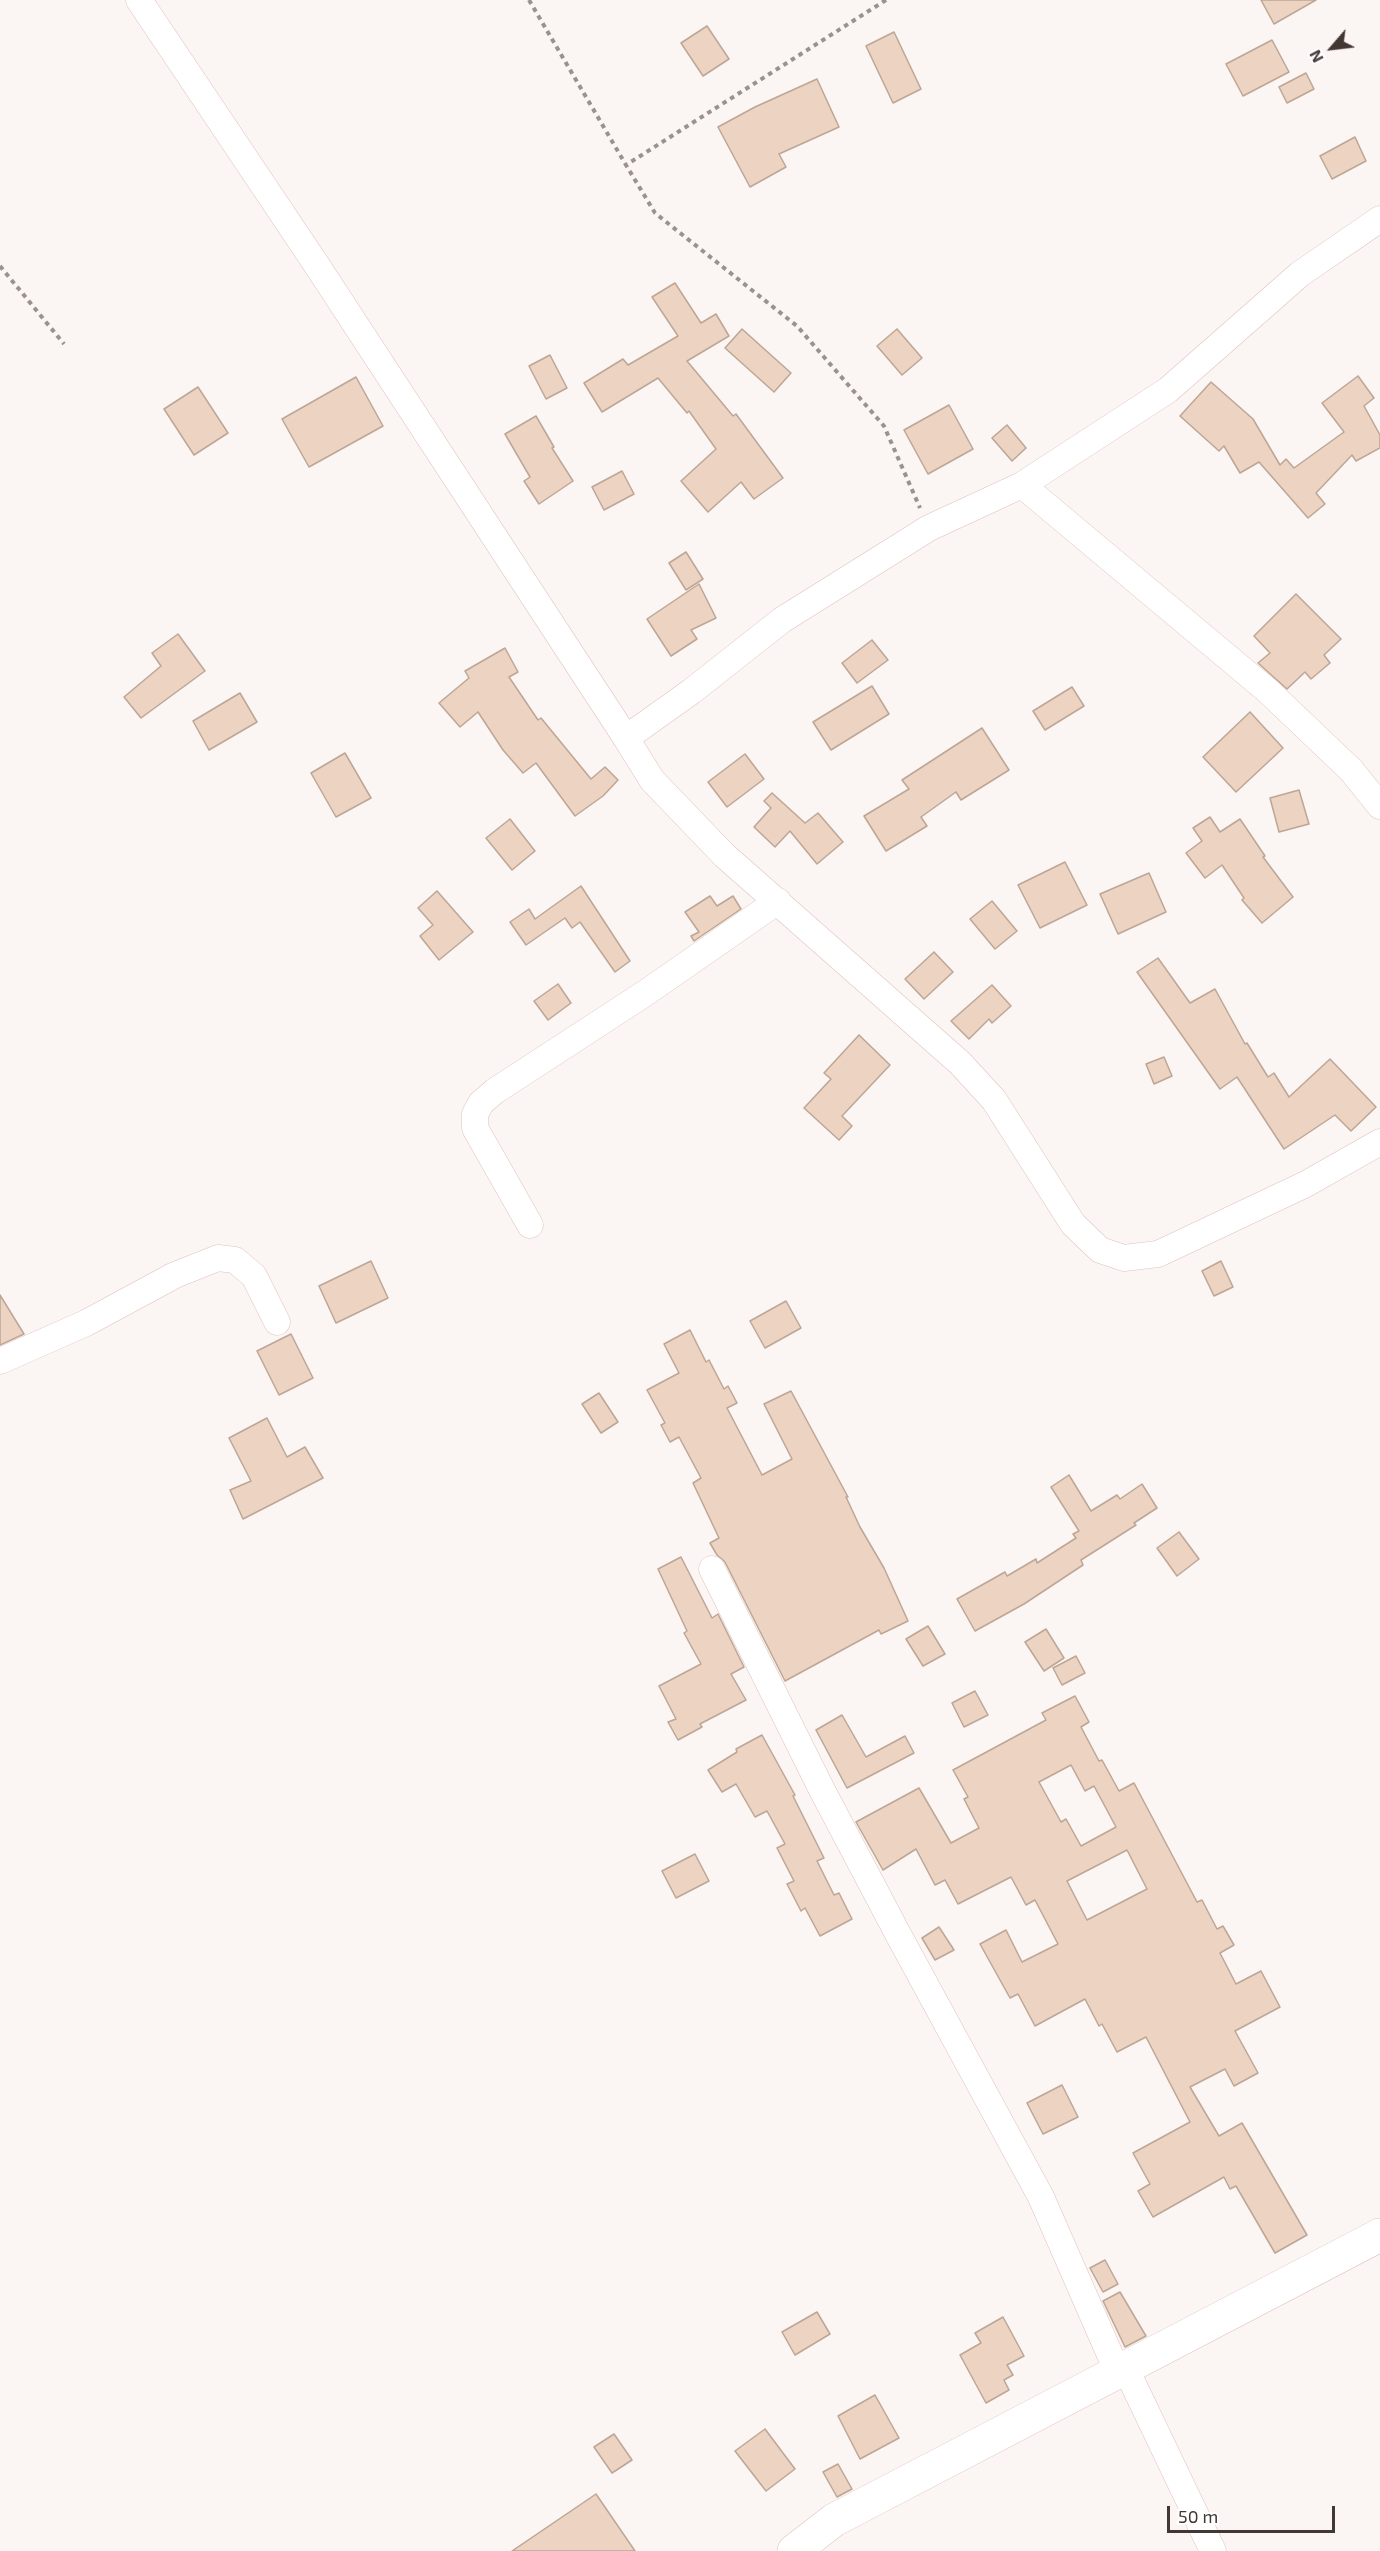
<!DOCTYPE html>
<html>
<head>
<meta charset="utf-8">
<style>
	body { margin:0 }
	#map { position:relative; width:1380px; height:2551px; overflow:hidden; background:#fbf5f3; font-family:"Exo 2",sans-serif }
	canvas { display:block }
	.north { position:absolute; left:1302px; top:18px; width:60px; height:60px; -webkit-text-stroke:4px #fff; paint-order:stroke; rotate:242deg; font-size:16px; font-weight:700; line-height:24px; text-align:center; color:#433734 }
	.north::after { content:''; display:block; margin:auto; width:21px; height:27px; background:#433734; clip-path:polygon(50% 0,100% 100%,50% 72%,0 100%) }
	.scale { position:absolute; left:1167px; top:2506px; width:168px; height:27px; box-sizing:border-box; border:3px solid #433734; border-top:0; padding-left:8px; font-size:18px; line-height:21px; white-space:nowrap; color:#433734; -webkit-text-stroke:4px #fff; paint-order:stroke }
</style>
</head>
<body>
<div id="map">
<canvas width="1380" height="2551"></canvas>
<div class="north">N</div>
<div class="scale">50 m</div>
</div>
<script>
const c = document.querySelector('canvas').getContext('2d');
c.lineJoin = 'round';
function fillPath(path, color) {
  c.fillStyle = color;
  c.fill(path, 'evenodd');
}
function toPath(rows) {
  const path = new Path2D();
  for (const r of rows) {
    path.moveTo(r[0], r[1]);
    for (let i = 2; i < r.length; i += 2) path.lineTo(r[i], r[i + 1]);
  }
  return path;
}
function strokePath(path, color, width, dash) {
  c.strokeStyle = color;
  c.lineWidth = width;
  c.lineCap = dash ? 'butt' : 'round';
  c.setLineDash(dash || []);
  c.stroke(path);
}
const building = toPath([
	[1261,0,1316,0,1274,24,1261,0],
	[707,26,729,59,703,76,681,43,707,26],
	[894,32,921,89,893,103,866,46,894,32],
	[1272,40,1289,72,1243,96,1226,64,1272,40],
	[1306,73,1314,89,1287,103,1279,87,1306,73],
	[817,79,839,127,779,154,786,167,750,187,718,127,755,107,817,79],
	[1355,137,1366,161,1332,179,1320,156,1355,137],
	[675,283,701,323,716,314,729,336,687,361,733,416,736,414,783,478,754,499,741,482,708,512,681,481,716,449,689,411,687,413,658,378,602,412,584,383,623,359,628,365,678,336,652,297,675,283],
	[742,329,791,373,774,392,725,348,742,329],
	[897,329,922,358,902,375,877,346,897,329],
	[550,355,567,388,546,399,529,366,550,355],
	[1358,376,1374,398,1364,406,1380,435,1380,448,1356,461,1352,455,1316,493,1325,504,1308,518,1259,462,1240,473,1224,446,1219,451,1180,416,1211,382,1253,419,1280,465,1286,459,1294,468,1344,432,1322,403,1358,376],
	[356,377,383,426,309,467,282,419,356,377],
	[198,387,228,433,194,455,164,409,198,387],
	[949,405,973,449,928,474,904,430,949,405],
	[536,416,554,447,552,448,573,481,539,504,524,481,530,477,505,434,536,416],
	[1007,425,1026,448,1012,461,992,438,1007,425],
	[622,471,634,494,604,510,592,487,622,471],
	[686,552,703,579,686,590,669,563,686,552],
	[699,584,716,618,691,630,697,639,671,656,647,619,699,584],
	[1296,594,1341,639,1324,655,1330,663,1311,679,1305,672,1287,689,1258,663,1270,653,1254,636,1296,594],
	[178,634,205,671,141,718,124,697,161,666,152,653,178,634],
	[872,640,888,660,857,683,842,663,872,640],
	[505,648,518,672,509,677,538,720,541,718,591,779,605,767,618,780,603,796,575,816,536,763,523,773,503,750,478,712,460,727,439,703,469,678,465,671,505,648],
	[872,686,889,714,831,750,813,722,872,686],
	[1072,687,1084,706,1045,730,1033,711,1072,687],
	[240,693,257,722,209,750,193,721,240,693],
	[1250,712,1283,748,1236,792,1203,757,1250,712],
	[982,728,1009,770,961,800,956,792,921,817,927,826,886,851,864,816,909,789,902,780,982,728],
	[345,753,371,798,336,817,311,773,345,753],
	[745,754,764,779,727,807,708,782,745,754],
	[1299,790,1309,824,1279,832,1270,798,1299,790],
	[772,793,805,823,818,813,843,842,817,864,790,831,775,847,754,827,771,808,764,801,772,793],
	[1210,817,1220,832,1240,819,1265,856,1263,857,1293,897,1262,923,1242,900,1244,898,1222,865,1205,878,1186,853,1202,841,1193,828,1210,817],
	[510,819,535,851,512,870,486,838,510,819],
	[1065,862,1087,905,1040,928,1018,885,1065,862],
	[1149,873,1166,912,1118,934,1100,894,1149,873],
	[581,886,630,961,615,972,580,922,572,928,565,918,526,945,510,922,529,909,535,919,581,886],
	[437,891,473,932,439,960,420,936,433,925,418,908,437,891],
	[710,896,717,906,733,896,741,909,694,941,691,936,699,932,685,912,710,896],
	[992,901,1017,931,995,949,970,919,992,901],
	[934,952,953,972,924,999,905,979,934,952],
	[1158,958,1190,1003,1215,989,1245,1044,1247,1043,1268,1077,1274,1073,1289,1097,1330,1059,1376,1107,1351,1131,1335,1115,1284,1149,1237,1077,1220,1089,1137,972,1158,958],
	[558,984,571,1003,548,1020,534,1001,558,984],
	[992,985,1011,1006,992,1023,989,1019,969,1039,951,1021,992,985],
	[859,1035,890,1065,842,1116,852,1126,839,1140,804,1108,831,1079,824,1073,859,1035],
	[1164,1057,1172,1076,1154,1084,1146,1064,1164,1057],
	[371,1261,388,1298,336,1323,319,1286,371,1261],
	[1221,1261,1233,1287,1214,1296,1202,1271,1221,1261],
	[0,1295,24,1334,0,1345,0,1295],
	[786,1301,801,1328,765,1348,750,1321,786,1301],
	[690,1330,706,1362,709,1360,724,1389,728,1386,737,1403,727,1408,762,1475,792,1459,764,1404,791,1391,848,1497,846,1497,860,1527,884,1568,908,1621,881,1634,879,1630,785,1681,725,1562,717,1555,710,1543,719,1538,693,1483,701,1478,679,1437,670,1442,661,1425,665,1423,647,1390,679,1373,664,1344,690,1330],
	[291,1334,313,1378,279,1395,257,1351,291,1334],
	[599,1393,618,1422,601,1433,582,1404,599,1393],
	[267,1418,287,1457,305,1447,323,1478,243,1519,230,1490,251,1481,229,1438,267,1418],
	[1069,1475,1091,1511,1117,1495,1120,1499,1142,1484,1157,1508,1134,1523,1136,1525,1081,1560,1083,1565,1024,1604,975,1631,957,1599,1005,1572,1007,1576,1036,1559,1037,1563,1076,1538,1073,1534,1079,1531,1051,1487,1069,1475],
	[1179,1532,1199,1559,1177,1576,1157,1548,1179,1532],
	[681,1557,712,1618,718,1614,744,1667,731,1674,746,1700,700,1724,702,1727,678,1740,668,1722,676,1719,659,1686,701,1664,684,1633,687,1631,658,1569,681,1557],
	[928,1626,945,1654,923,1666,906,1639,928,1626],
	[1046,1629,1064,1658,1044,1671,1025,1642,1046,1629],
	[1076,1656,1085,1673,1062,1685,1053,1668,1076,1656],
	[975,1691,988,1715,964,1727,952,1703,975,1691],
	[1075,1696,1089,1722,1081,1727,1099,1761,1102,1760,1119,1791,1134,1783,1197,1902,1202,1900,1217,1929,1223,1926,1234,1945,1220,1953,1236,1984,1261,1971,1280,2007,1235,2031,1258,2073,1234,2086,1225,2069,1190,2087,1219,2136,1242,2123,1307,2235,1275,2253,1236,2186,1230,2189,1224,2177,1153,2217,1138,2191,1150,2184,1133,2153,1190,2122,1146,2037,1117,2052,1102,2024,1099,2026,1085,1999,1035,2026,1018,1994,1010,1998,980,1944,1006,1930,1022,1962,1058,1944,1035,1900,1026,1905,1011,1877,958,1904,945,1880,935,1885,916,1849,883,1870,856,1822,919,1788,951,1843,979,1828,964,1799,968,1797,953,1770,1046,1720,1042,1713,1075,1696],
	[1071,1765,1085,1791,1094,1786,1116,1827,1081,1846,1066,1819,1061,1822,1039,1782,1071,1765],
	[1127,1850,1147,1889,1087,1920,1067,1881,1127,1850],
	[842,1715,866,1757,905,1736,914,1753,847,1788,816,1730,842,1715],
	[762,1735,795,1795,793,1796,824,1858,817,1861,834,1895,839,1893,852,1919,820,1936,805,1908,801,1911,787,1884,794,1881,777,1848,785,1844,767,1811,755,1817,736,1784,722,1792,708,1770,737,1752,736,1749,762,1735],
	[695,1854,709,1881,676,1898,662,1871,695,1854],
	[939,1927,954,1950,935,1960,922,1938,939,1927],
	[1062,2085,1078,2117,1043,2134,1027,2103,1062,2085],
	[1105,2260,1118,2284,1103,2292,1090,2268,1105,2260],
	[1120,2292,1146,2336,1125,2347,1103,2301,1120,2292],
	[817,2312,830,2334,795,2355,782,2332,817,2312],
	[1003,2317,1024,2356,1007,2365,1013,2375,1004,2380,1009,2390,986,2403,960,2355,981,2343,975,2333,1003,2317],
	[875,2395,899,2438,860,2459,838,2416,875,2395],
	[765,2429,795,2469,766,2491,735,2451,765,2429],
	[614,2434,632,2460,612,2473,594,2447,614,2434],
	[838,2464,852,2489,837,2497,823,2472,838,2464],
	[596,2494,635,2551,512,2551,596,2494]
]);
fillPath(building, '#ecd3c2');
strokePath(building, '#bda695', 1.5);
const minor = toPath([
	[139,0,316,264,626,738,692,691,782,620,929,528,1022,485,1268,691,1351,770,1380,806],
	[1022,485,1168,390,1300,274,1380,219],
	[626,738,652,780,724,855,960,1063,994,1100,1073,1224,1100,1250,1124,1258,1158,1254,1306,1184,1380,1142],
	[530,1225,475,1128,475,1114,481,1103,495,1091,644,994,778,901],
	[0,1361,86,1323,175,1275,218,1258,235,1260,254,1276,277,1322],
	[712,1569,822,1790,899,1936,1041,2197,1118,2373],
	[1126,2369,1213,2551]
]);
const tertiary = toPath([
	[794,2551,834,2520,1380,2235]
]);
strokePath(minor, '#e1c2bb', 27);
strokePath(tertiary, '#e1c2bb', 34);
strokePath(toPath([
	[529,0,626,165],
	[886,0,626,165,655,213,797,326,884,426,920,508],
	[0,266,64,344]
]), '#9b918f', 4, [4.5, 4.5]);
strokePath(minor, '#fff', 26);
strokePath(tertiary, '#fff', 33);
</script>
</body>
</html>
